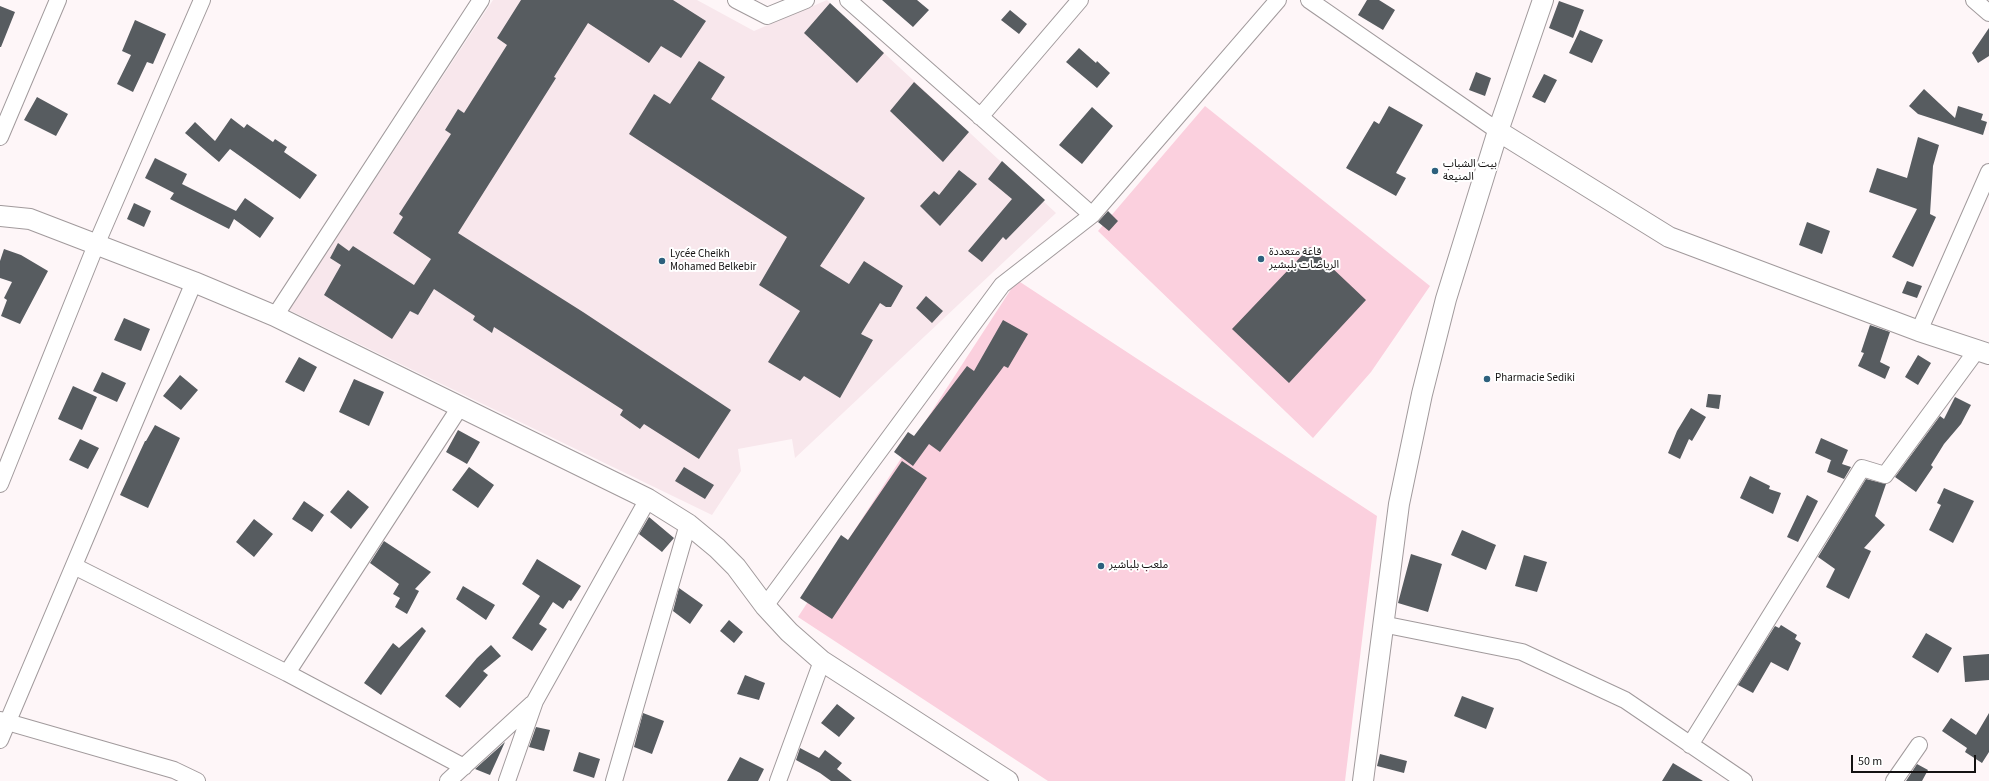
<!DOCTYPE html>
<html>
<head>
<meta charset="utf-8">
<style>
	body { margin:0 }
	#map { position:relative; width:1989px; height:781px; overflow:hidden; background:#fef6f8; font-family:"Source Sans 3",sans-serif }
	canvas { display:block }
	.scale { position:absolute; left:1851px; top:755px; width:125px; height:18px; box-sizing:border-box; border:2px solid #141212; border-top:0; padding-left:5px; font-size:12px; line-height:14px; white-space:nowrap; color:#141212; -webkit-text-stroke:3px #fff; paint-order:stroke }
</style>
</head>
<body>
<div id="map">
<canvas width="1989" height="781"></canvas>
<div class="scale">50 m</div>
</div>
<script>
const c = document.querySelector('canvas').getContext('2d');
c.lineJoin = 'round';
function fillPath(path, color) {
  c.fillStyle = color;
  c.fill(path, 'evenodd');
}
function toPath(rows) {
  const path = new Path2D();
  for (const r of rows) {
    path.moveTo(r[0], r[1]);
    for (let i = 2; i < r.length; i += 2) path.lineTo(r[i], r[i + 1]);
  }
  return path;
}
function strokePath(path, color, width, dash) {
  c.strokeStyle = color;
  c.lineWidth = width;
  c.lineCap = dash ? 'butt' : 'round';
  c.setLineDash(dash || []);
  c.stroke(path);
}
function write(font, color, halo, rows, align = 'center') {
  c.font = font + ' "Source Sans 3","Noto Sans Arabic",sans-serif';
  c.lineWidth = 4;
  c.setLineDash([]);
  c.textBaseline = 'middle';
  c.strokeStyle = halo;
  c.fillStyle = color;
  for (const [text, x, y, turn = 0] of rows) {
    c.save();
    c.translate(x, y);
    c.rotate((+turn || 0) * Math.PI / 180);
    c.textAlign = isNaN(turn) ? turn : align;
    if (halo) c.strokeText(text, 0, 0);
    c.fillText(text, 0, 0);
    c.restore();
  }
}
fillPath(toPath([
	[493,0,697,0,754,31,827,0,1056,213,795,458,792,439,738,449,741,471,712,515,289,310]
]), '#f8e7ec');
fillPath(toPath([
	[1205,106,1430,286,1371,372,1313,438,1098,231],
	[1017,280,1377,516,1345,781,1048,781,798,617]
]), '#fbd0de');
fillPath(toPath([
	[521,0,673,0,706,21,681,58,661,46,649,63,588,23,554,77,556,78,458,233,583,312,731,410,699,459,644,424,640,429,620,415,623,410,494,327,492,333,473,320,475,316,434,289,418,315,410,311,392,339,324,295,341,265,330,258,338,243,349,251,353,246,414,285,431,259,393,233,403,217,399,214,451,134,445,130,458,109,464,113,507,45,497,38],
	[882,0,917,0,929,10,913,27],
	[1367,0,1379,0,1395,10,1383,30,1358,15],
	[1559,1,1584,10,1573,38,1549,28],
	[830,3,884,53,857,83,804,33],
	[0,6,15,12,1,47,0,47],
	[1010,10,1027,24,1019,34,1001,20],
	[135,20,166,34,153,64,147,62,133,92,117,84,131,55,122,51],
	[1989,28,1989,56,1978,63,1972,53],
	[1580,30,1603,40,1592,63,1569,53],
	[1079,48,1096,63,1097,61,1110,73,1097,88,1066,62],
	[699,61,725,77,711,99,865,198,820,266,849,284,864,261,903,286,891,307,886,307,880,303,861,334,873,340,840,398,804,376,800,381,768,362,800,311,759,285,787,237,629,134,654,94,670,104],
	[1476,72,1491,78,1485,96,1469,90],
	[1544,74,1557,80,1545,103,1532,97],
	[914,82,969,132,943,162,890,111],
	[1924,89,1955,118,1958,106,1983,114,1981,120,1987,122,1983,135,1918,114,1909,106],
	[37,97,68,114,56,136,24,120],
	[1389,106,1423,125,1396,173,1406,178,1396,196,1346,168,1374,121,1379,124],
	[1092,107,1113,126,1082,164,1059,145],
	[231,118,244,128,247,124,273,142,275,139,287,147,284,152,317,175,300,199,230,149,219,162,185,133,195,122,215,141],
	[1918,137,1939,145,1933,166,1930,214,1936,217,1913,267,1892,257,1917,209,1869,192,1877,168,1907,178],
	[155,158,187,174,182,184,236,211,245,198,274,218,260,238,234,219,229,229,170,199,174,193,145,178],
	[1002,161,1045,200,1006,240,1003,237,982,262,968,251,1012,199,988,179],
	[959,170,977,184,940,226,920,206,934,191,939,195],
	[134,203,151,211,144,227,127,219],
	[1108,211,1118,221,1109,231,1098,222],
	[1807,222,1830,231,1822,254,1799,245],
	[1310,247,1366,300,1289,383,1232,329],
	[4,249,21,255,48,271,20,324,1,316,7,300,4,298,12,282,0,278,0,261],
	[1907,281,1922,286,1917,298,1902,293],
	[926,296,943,311,932,323,916,308],
	[124,318,150,329,141,351,114,340],
	[1003,320,1028,334,1008,368,1004,366,940,452,929,444,913,466,894,452,908,432,914,436,967,366,974,371],
	[1870,325,1890,332,1880,362,1890,367,1885,379,1858,366,1864,353,1861,352],
	[1918,355,1931,363,1918,385,1905,377],
	[299,357,317,367,304,392,285,382],
	[102,372,126,383,117,402,93,391],
	[180,375,198,390,181,410,163,396],
	[354,379,384,392,369,426,339,412],
	[73,386,97,397,82,430,58,419],
	[1708,394,1721,395,1719,409,1706,407],
	[1955,397,1971,405,1961,424,1944,444,1931,465,1933,467,1916,492,1895,477,1940,416,1944,419],
	[1691,408,1706,417,1692,441,1689,439,1680,459,1668,453,1677,431],
	[155,425,180,438,148,508,120,495,145,441,146,441],
	[458,430,480,442,467,464,446,452],
	[1821,438,1848,450,1842,464,1851,467,1844,479,1827,472,1831,460,1833,461,1815,453],
	[80,439,99,448,88,469,69,460],
	[902,461,927,478,832,619,800,598,841,535,848,540],
	[469,467,494,485,478,508,452,490],
	[684,467,714,485,705,499,675,481],
	[1750,476,1770,486,1769,489,1781,493,1773,514,1740,498],
	[1866,479,1886,484,1875,516,1885,525,1864,548,1871,551,1849,599,1826,587,1835,569,1818,557],
	[1944,488,1974,501,1953,543,1929,530,1941,505,1937,503],
	[348,490,369,507,351,529,330,512],
	[1807,495,1818,501,1798,542,1787,537],
	[304,501,324,515,312,532,292,519],
	[649,517,674,538,662,552,639,534],
	[254,519,273,534,254,557,236,542],
	[1462,530,1496,545,1486,570,1451,555],
	[384,541,431,572,415,589,419,591,407,614,395,607,400,598,393,594,399,584,370,563],
	[1411,554,1442,564,1428,612,1398,603],
	[1524,555,1547,562,1537,592,1515,586],
	[537,559,581,586,571,601,569,600,563,609,553,602,539,624,547,629,532,651,512,638,540,596,522,584],
	[463,586,495,605,486,620,456,599],
	[679,588,703,605,690,624,673,611],
	[729,620,743,632,734,643,720,631],
	[1781,625,1797,635,1795,639,1801,643,1788,671,1771,662,1753,693,1738,685,1775,626,1779,628],
	[422,627,426,631,381,695,364,683,393,643,399,648],
	[1926,633,1952,648,1938,673,1912,657],
	[491,645,501,656,483,671,488,675,460,708,445,696,477,658],
	[1989,654,1989,680,1965,682,1963,656],
	[745,675,765,683,759,700,737,694],
	[1462,696,1494,708,1486,729,1454,716],
	[837,704,855,718,839,737,821,723],
	[643,713,664,721,652,754,634,747],
	[1989,713,1989,752,1982,763,1965,752,1967,748,1942,731,1951,718,1976,735],
	[536,727,550,730,544,751,529,747],
	[505,742,490,775,475,769],
	[800,748,819,758,825,750,842,763,837,769,852,781,831,781,820,773,796,760],
	[579,752,600,759,594,778,573,771],
	[1380,754,1407,761,1404,773,1377,766],
	[740,757,764,769,758,781,727,781],
	[1673,763,1703,781,1662,781],
	[1917,764,1928,770,1922,781,1906,781]
]), '#575c60');
const minor = toPath([
	[736,0,767,16,806,0],
	[848,0,1092,215],
	[1309,0,1498,131],
	[1974,0,1989,13],
	[980,117,1080,0],
	[0,137,58,0],
	[275,316,481,0],
	[1919,331,1989,172],
	[0,484,96,245,202,0],
	[74,566,287,673,464,767],
	[765,606,1002,285,1092,215,1278,0],
	[1382,624,1522,652,1625,700,1744,781],
	[287,673,460,407],
	[0,720,174,770,197,781],
	[0,740,194,282],
	[1690,745,1862,468,1885,475,1977,350],
	[448,781,532,704],
	[507,781,535,701,648,499],
	[614,781,688,524],
	[778,781,822,661],
	[1894,781,1919,745]
]);
const tertiary = toPath([
	[1498,131,1669,237,1919,331,1989,354],
	[0,216,30,219,194,282,275,316,648,499,688,524,717,548,736,567,765,606,789,632,822,661,1008,781],
	[1363,781,1399,504,1422,394,1446,299,1498,131,1543,0]
]);
strokePath(minor, '#a19a9c', 18);
strokePath(tertiary, '#a19a9c', 22);
strokePath(minor, '#fff', 16);
strokePath(tertiary, '#fff', 20);
for (const [x, y, r, color] of [
	[1435,171,4,"#2d607d"],
	[1261,259,4,"#2d607d"],
	[662,261,4,"#2d607d"],
	[1487,379,4,"#2d607d"],
	[1101,566,4,"#2d607d"]
]) {
  const dot = new Path2D();
  dot.arc(x, y, r, 0, 2 * Math.PI);
  c.fillStyle = color;
  c.fill(dot);
  strokePath(dot, '#fff', 1.5);
}
write('11px', '#141212', '#fff', [
	["بيت الشباب",1443,165],
	["المنيعة",1443,178],
	["قاعة متعددة",1269,253],
	["الرياضات بلبشير",1269,266],
	["Lycée Cheikh",670,255],
	["Mohamed Belkebir",670,268],
	["Pharmacie Sediki",1495,379],
	["ملعب بلباشير",1109,566]
], 'left');
</script>
</body>
</html>
